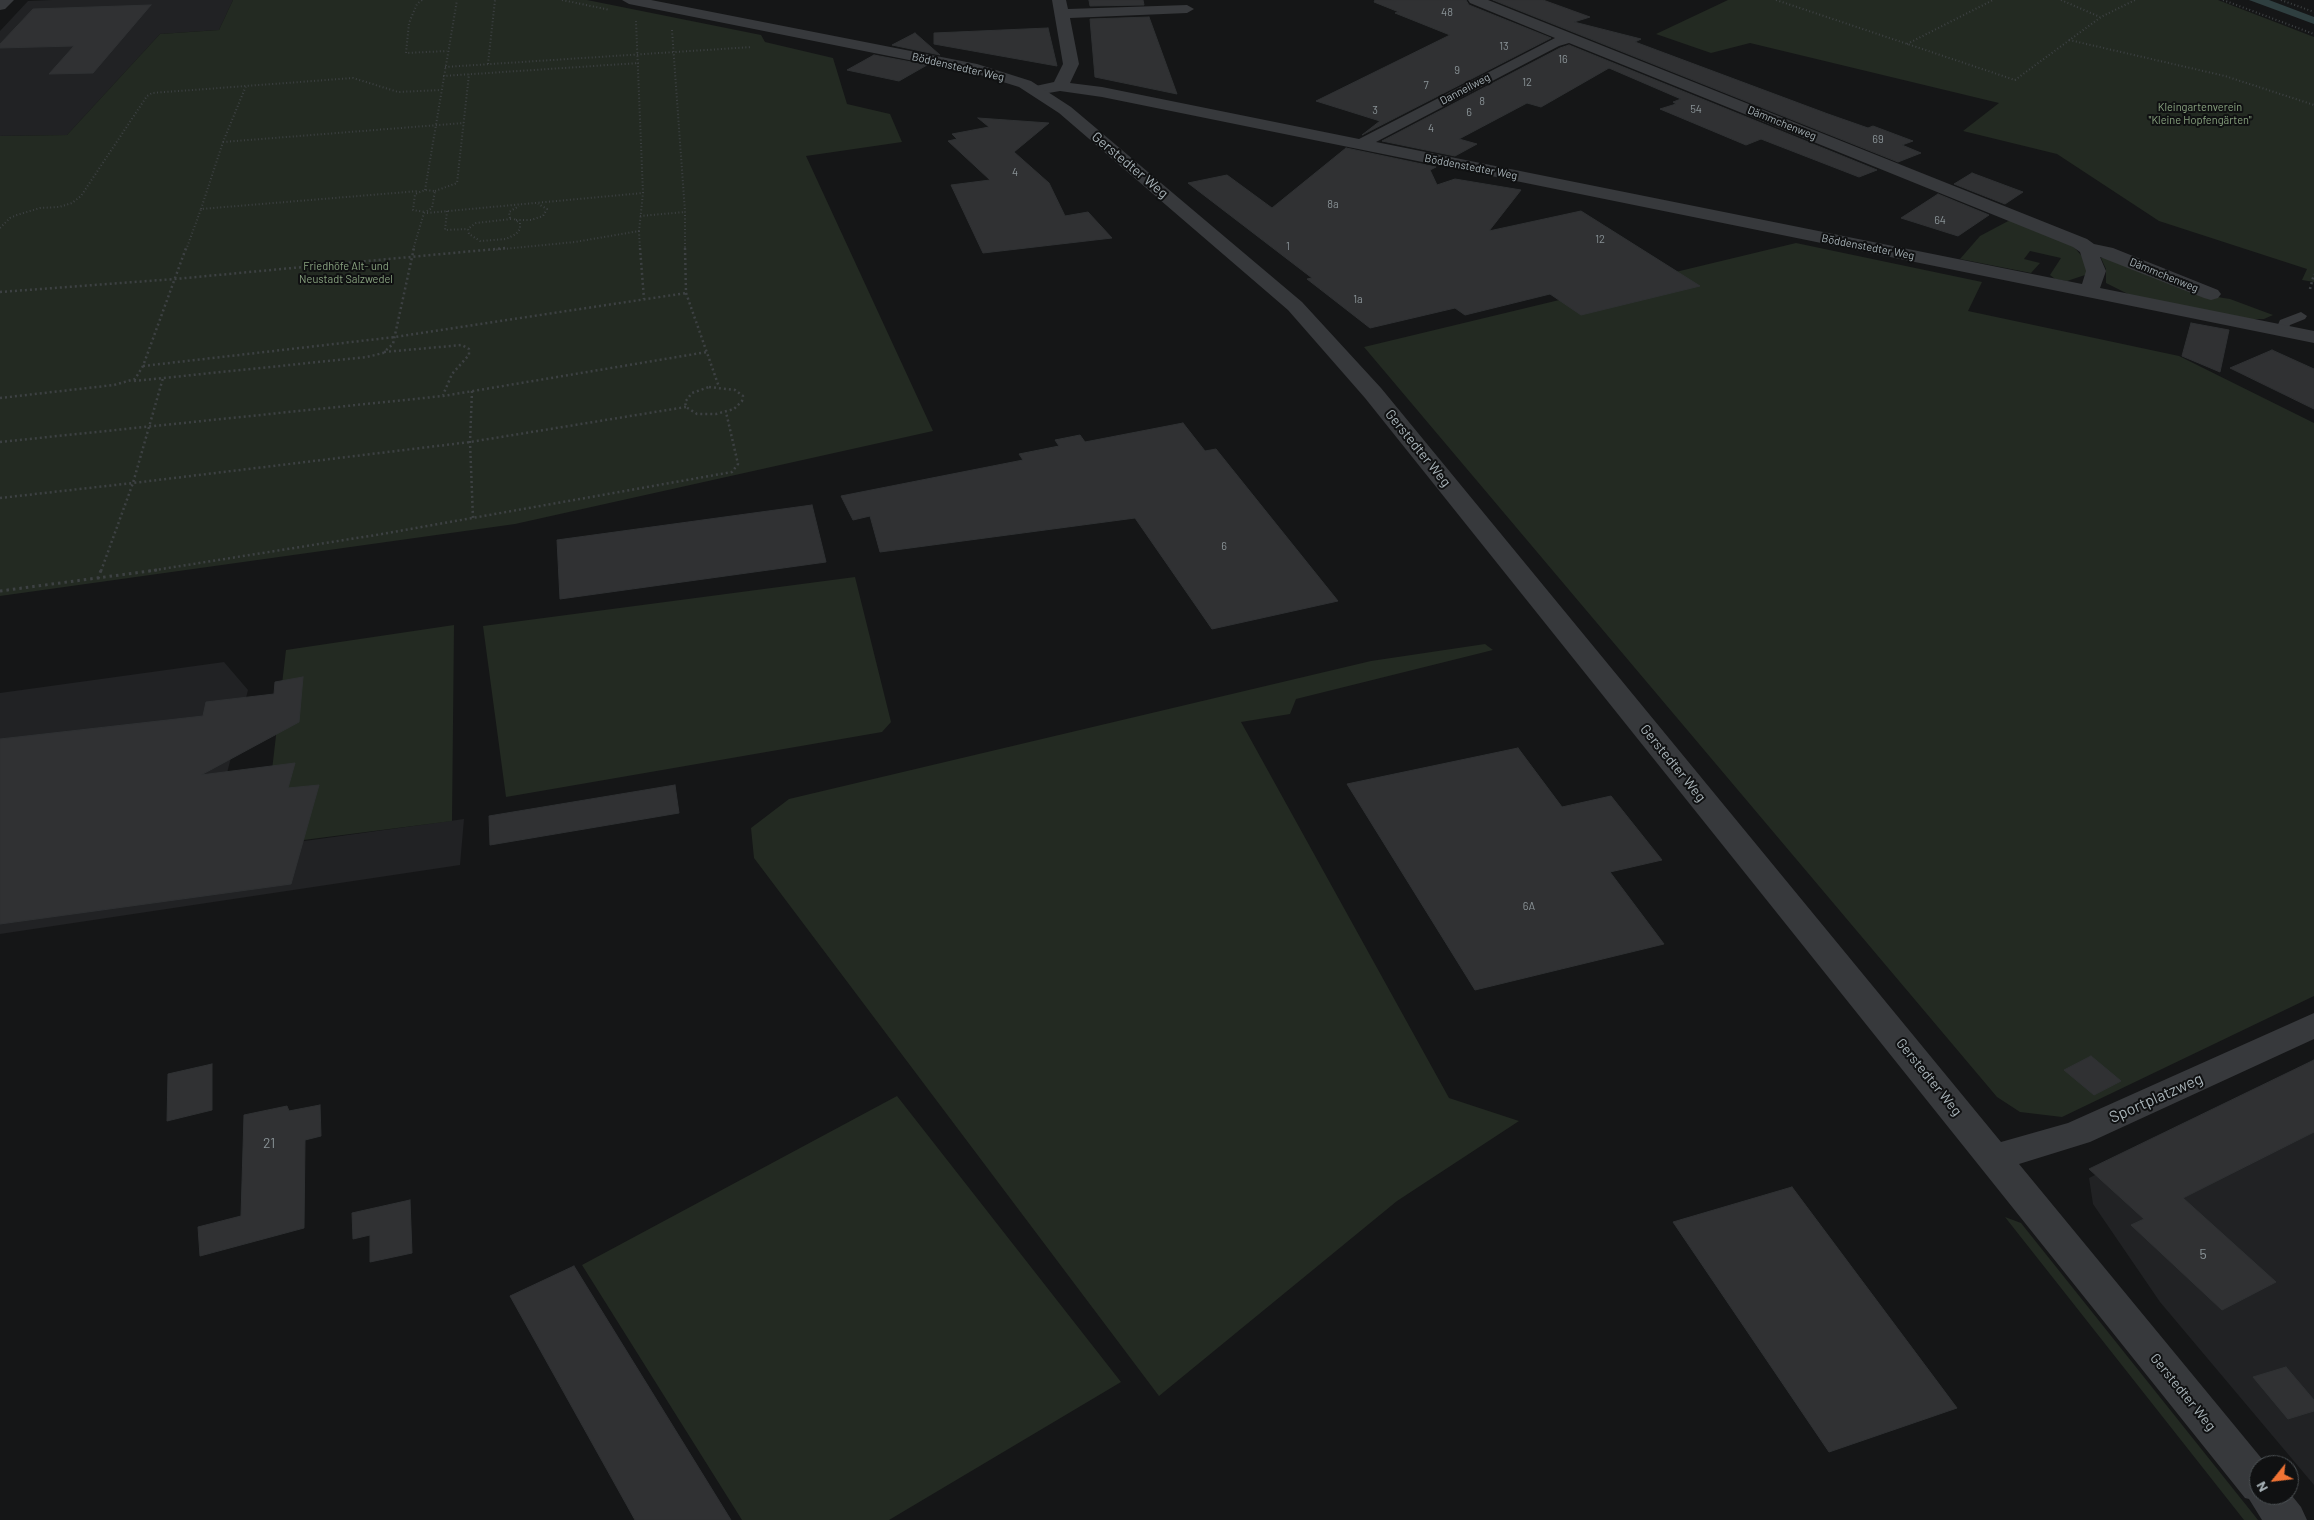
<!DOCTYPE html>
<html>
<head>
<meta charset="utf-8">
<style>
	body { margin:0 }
	#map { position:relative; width:2314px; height:1520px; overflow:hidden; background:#151617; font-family:Barlow,sans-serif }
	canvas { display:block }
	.north { position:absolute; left:2249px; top:1455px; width:50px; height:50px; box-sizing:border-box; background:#101112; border:1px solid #4c5154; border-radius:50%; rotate:241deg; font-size:14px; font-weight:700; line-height:20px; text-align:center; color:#a7b2b7 }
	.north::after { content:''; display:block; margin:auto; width:18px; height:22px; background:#f17334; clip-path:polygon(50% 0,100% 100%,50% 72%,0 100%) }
</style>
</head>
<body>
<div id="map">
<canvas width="2314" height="1520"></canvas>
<div class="north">N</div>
</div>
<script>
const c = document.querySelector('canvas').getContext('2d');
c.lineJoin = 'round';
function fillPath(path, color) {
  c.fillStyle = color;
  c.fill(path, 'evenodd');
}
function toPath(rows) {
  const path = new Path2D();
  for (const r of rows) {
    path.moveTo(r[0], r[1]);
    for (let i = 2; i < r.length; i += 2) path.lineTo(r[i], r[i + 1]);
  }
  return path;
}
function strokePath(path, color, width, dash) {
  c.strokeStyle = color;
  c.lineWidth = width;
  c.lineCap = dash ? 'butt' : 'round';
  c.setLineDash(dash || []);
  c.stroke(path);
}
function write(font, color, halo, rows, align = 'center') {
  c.font = font + ' Barlow,sans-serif';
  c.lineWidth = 4;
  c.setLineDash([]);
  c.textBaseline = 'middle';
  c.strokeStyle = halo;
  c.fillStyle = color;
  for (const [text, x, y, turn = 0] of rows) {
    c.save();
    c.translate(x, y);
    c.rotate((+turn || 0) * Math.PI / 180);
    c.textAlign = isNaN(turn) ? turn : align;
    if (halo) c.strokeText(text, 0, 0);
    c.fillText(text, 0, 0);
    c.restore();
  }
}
fillPath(toPath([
	[52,0,233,0,219,30,160,34,67,135,0,136,0,31,28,1],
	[224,662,248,690,222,793,268,846,464,819,460,865,0,934,0,693],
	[2314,1067,2314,1485,2160,1302,2093,1204,2089,1178]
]), '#212224');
fillPath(toPath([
	[233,0,587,0,761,35,765,42,833,58,847,104,890,114,902,142,806,156,933,431,515,524,0,596,0,136,67,135,160,34,219,30],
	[1728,0,2218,0,2314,37,2314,282,2302,280,2307,269,2159,221,2057,154,1963,131,1999,103,1750,43,1711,53,1656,34],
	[2012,219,2073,246,2087,262,2088,274,2067,281,2055,279,2050,275,2061,258,2030,251,2024,259,2040,263,2031,273,1960,259,1980,236],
	[1796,243,1982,282,1968,311,2179,356,2314,423,2314,996,2062,1117,2020,1112,1997,1097,1364,347],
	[2106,257,2211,296,2230,299,2273,315,2264,319,2248,319,2132,296,2106,283,2106,269,2101,258],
	[855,577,891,722,882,732,506,797,483,626],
	[454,625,452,821,288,842,265,830,286,650],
	[1485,644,1493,650,1296,699,1290,714,1241,722,1449,1098,1519,1121,1397,1201,1159,1396,754,858,751,828,789,799,1371,661],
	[897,1096,1121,1382,889,1520,742,1520,582,1265],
	[2005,1217,2021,1223,2258,1520,2244,1520]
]), '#232a22');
fillPath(toPath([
	[2249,0,2269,0,2314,17,2314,24]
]), '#2f3f40');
const building = toPath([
	[1089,0,1143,0,1144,5,1090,6,1089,0],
	[1375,0,1466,0,1469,5,1551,38,1362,135,1380,121,1316,101,1450,35,1395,13,1399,12,1374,2,1375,0],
	[1493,0,1543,0,1590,17,1574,22,1641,39,1635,42,1828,114,1868,128,1873,126,1913,141,1902,145,1921,153,1898,162,1493,0],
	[151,5,93,73,49,74,74,46,0,48,0,44,33,9,151,5],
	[1149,17,1177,94,1095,77,1090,19,1149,17],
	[1048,28,1057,66,934,44,934,33,1048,28],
	[915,33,940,55,892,45,915,33],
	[1569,45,1877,170,1859,177,1761,139,1746,145,1660,109,1676,104,1673,102,1681,99,1609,68,1541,107,1527,103,1459,139,1477,144,1455,156,1382,141,1560,48,1569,45],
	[874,55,927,65,899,81,847,70,874,55],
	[978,118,1049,123,1014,152,1049,183,1065,216,1088,212,1112,238,983,253,951,185,990,180,948,141,957,139,952,134,989,127,978,118],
	[1346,148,1436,167,1430,170,1437,185,1455,179,1521,190,1489,231,1581,211,1700,286,1581,315,1550,294,1465,315,1455,308,1370,328,1307,279,1312,278,1188,183,1227,175,1272,208,1346,148],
	[1972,173,2023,192,2005,204,1954,184,1972,173],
	[1938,194,1989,215,1958,236,1901,218,1938,194],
	[2191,323,2229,330,2220,372,2182,356,2191,323],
	[2272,350,2314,369,2314,409,2230,368,2272,350],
	[1183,423,1205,451,1216,449,1338,601,1212,629,1135,518,880,552,870,516,853,520,841,496,1023,460,1019,454,1059,446,1055,440,1080,435,1085,442,1183,423],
	[812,505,826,562,560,599,557,540,812,505],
	[303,677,299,722,201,775,295,763,288,788,319,785,291,884,0,924,0,739,203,716,206,702,274,694,275,682,303,677],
	[1518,748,1562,807,1611,796,1662,860,1610,872,1664,944,1475,990,1347,784,1518,748],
	[675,785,679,813,490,845,489,816,675,785],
	[2091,1056,2121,1081,2094,1095,2064,1070,2091,1056],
	[2314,1060,2314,1132,2183,1198,2276,1282,2222,1310,2131,1225,2144,1219,2089,1169,2314,1060],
	[212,1064,212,1110,167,1121,168,1074,212,1064],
	[320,1105,321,1136,305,1140,304,1228,200,1256,198,1227,241,1216,244,1115,287,1106,289,1111,320,1105],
	[1792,1187,1957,1408,1829,1452,1673,1222,1792,1187],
	[410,1200,412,1253,370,1262,370,1235,353,1239,352,1213,410,1200],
	[574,1266,731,1520,635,1520,510,1296,574,1266],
	[2286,1367,2314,1400,2314,1411,2288,1419,2253,1377,2286,1367]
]);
fillPath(building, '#303133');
strokePath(building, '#2f3133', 1);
strokePath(toPath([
	[422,0,417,4,409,23,406,53,447,51],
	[562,0,610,10],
	[1776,0,2015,80,2101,17,2135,0],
	[2061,0,2100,17],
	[2223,0,2314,34],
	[2281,0,2314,12],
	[672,30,685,212,685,250],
	[2069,40,2225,76,2314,105],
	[1907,44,1993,0],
	[488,64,495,0],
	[445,67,752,47],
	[443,76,639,63],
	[223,142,464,123],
	[425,190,457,0],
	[435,191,457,183,469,74],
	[201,209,223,142,246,86],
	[447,211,445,230,468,229],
	[427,213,643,193],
	[640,216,685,212],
	[510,218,509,212,519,206],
	[511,219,476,223,468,229,469,234,480,241,506,239,516,234,520,229,520,223,514,219],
	[516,220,531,220,543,216,547,209,538,204],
	[0,228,10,218,17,215,40,208,59,207,72,203,81,196,147,96,152,93,353,78,398,92,441,90],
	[639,231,640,250],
	[186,250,201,209,419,191],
	[413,250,424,213,432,208,435,191,425,190,415,194,413,210,425,212],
	[493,250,575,242,639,231,643,193,636,21]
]), '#3d4143', 2, [1, 2.5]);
strokePath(toPath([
	[640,248,644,299],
	[685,248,686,293,719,387],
	[2310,289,2314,274],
	[0,292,175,279,506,248],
	[384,352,462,345,469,349,469,355,452,374,443,395],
	[143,366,395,337,686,293],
	[134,381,367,357,383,353,393,344,414,248],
	[709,387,735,390,743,396,742,401,734,409,716,414,697,414,686,407,685,402,692,393,709,387],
	[472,391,470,442,473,518],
	[0,398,114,385,135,379,143,366,186,248],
	[0,442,443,396,707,352],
	[0,498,133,483,163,378],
	[101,571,133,483,470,442,686,407],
	[149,571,382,534,732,472,738,464,726,412]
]), '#3d4143', 2.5, [2, 3]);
strokePath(toPath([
	[98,579,101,570],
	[0,591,157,570]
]), '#3d4143', 3, [2.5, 4]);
fillPath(toPath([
	[2301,312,2307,316,2305,319,2290,325,2286,334,2276,334,2275,331,2280,320,2301,312]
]), '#37393c');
fillPath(toPath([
	[0,0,14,0,5,9,0,10,0,0],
	[1052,0,1066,0,1068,9,1187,5,1194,9,1187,13,1070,18,1079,64,1070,83,1102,87,1359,139,1555,38,1470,3,1468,0,1488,0,2087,239,2094,244,2113,248,2218,290,2221,294,2218,298,2211,300,2204,298,2100,257,2106,271,2100,288,2314,331,2314,343,1102,97,1060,91,1037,95,1031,93,1029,90,1031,87,1054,82,1063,64,1052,0],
	[1569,43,2073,247,2080,252,2086,271,2082,284,1376,142,1559,46,1569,43]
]), '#37393c');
fillPath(toPath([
	[622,0,651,0,977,64,1031,81,1071,107,1302,302,1381,388,2001,1142,2068,1123,2314,1013,2314,1039,2090,1142,2019,1164,2267,1465,2259,1465,2259,1495,2289,1495,2289,1492,2301,1507,2307,1520,2262,1520,2249,1499,2245,1498,1365,398,1288,310,1059,113,1019,87,974,73,629,4,622,0]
]), '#37393c');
write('11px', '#899296', null, [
	["48",1447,12],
	["13",1504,46],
	["16",1563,59],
	["9",1457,70],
	["12",1527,82],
	["7",1426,85],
	["8",1482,101],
	["54",1696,109],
	["3",1375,110],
	["6",1469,112],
	["4",1431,128],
	["69",1878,139],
	["4",1015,172],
	["8a",1333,204],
	["64",1940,220],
	["12",1600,239],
	["1",1288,246],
	["1a",1358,299],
	["6",1224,546],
	["6A",1529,906]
]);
write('11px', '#a7b2b7', '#101112', [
	["Böddenstedter Weg",958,67,13],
	["Danneilweg",1465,89,-28],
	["Dämmchenweg",1782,123,22],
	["Böddenstedter Weg",1471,167,11],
	["Böddenstedter Weg",1868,247,11],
	["Dämmchenweg",2164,275,22]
]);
write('11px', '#88a27f', '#101112', [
	["Kleingartenverein",2200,107],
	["\"Kleine Hopfengärten\"",2200,120],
	["Friedhöfe Alt- und",346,266],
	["Neustadt Salzwedel",346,279]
]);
write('14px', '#a7b2b7', '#101112', [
	["Gerstedter Weg",1130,165,40],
	["Gerstedter Weg",1418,448,51],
	["Gerstedter Weg",1673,763,51],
	["Gerstedter Weg",1929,1077,51],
	["Gerstedter Weg",2183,1392,51]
]);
write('14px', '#899296', null, [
	["21",269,1143],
	["5",2203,1254]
]);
write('16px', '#a7b2b7', '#101112', [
	["Sportplatzweg",2156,1098,-24]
]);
</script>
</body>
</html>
